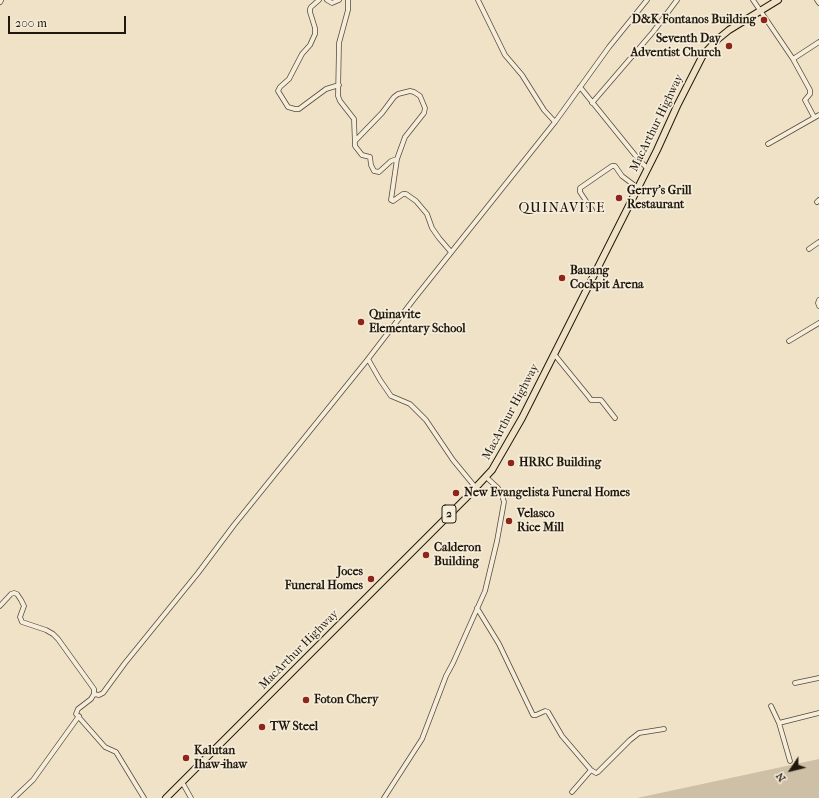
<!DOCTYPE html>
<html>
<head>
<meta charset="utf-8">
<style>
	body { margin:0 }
	#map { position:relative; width:819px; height:798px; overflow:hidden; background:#f0e2c6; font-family:"IM FELL French Canon",serif }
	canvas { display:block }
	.north { position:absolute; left:771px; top:750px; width:40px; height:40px; -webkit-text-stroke:3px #f5ecda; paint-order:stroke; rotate:235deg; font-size:11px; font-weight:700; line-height:16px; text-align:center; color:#20180d }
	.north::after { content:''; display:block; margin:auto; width:14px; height:18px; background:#20180d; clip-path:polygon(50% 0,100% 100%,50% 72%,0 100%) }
	.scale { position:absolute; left:8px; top:16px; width:118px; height:18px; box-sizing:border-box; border:2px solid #20180d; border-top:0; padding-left:5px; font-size:12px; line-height:14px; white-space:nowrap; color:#20180d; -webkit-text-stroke:3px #f5ecda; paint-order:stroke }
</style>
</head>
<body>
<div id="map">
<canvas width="819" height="798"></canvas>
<div class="north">N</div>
<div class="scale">200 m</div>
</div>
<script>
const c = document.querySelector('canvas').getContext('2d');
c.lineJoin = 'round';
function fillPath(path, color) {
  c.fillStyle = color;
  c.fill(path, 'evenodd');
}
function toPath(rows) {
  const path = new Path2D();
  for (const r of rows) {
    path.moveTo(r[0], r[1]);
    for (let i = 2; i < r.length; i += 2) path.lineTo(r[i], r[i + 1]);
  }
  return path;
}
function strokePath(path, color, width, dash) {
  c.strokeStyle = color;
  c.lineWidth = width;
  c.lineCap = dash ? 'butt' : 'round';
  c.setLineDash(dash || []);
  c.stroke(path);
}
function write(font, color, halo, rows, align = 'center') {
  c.font = font + ' "IM FELL French Canon",serif';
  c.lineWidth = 3.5;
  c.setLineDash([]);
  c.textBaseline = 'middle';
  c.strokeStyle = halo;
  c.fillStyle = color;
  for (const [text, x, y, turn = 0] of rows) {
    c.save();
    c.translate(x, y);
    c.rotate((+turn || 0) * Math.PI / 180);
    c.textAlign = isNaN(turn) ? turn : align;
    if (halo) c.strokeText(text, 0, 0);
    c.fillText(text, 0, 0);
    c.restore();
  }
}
fillPath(toPath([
	[819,759,819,798,637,798]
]), '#cdc0a7');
const minor = toPath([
	[319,0,311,7,310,9,310,12,315,28,315,34,310,45,302,54,289,79,280,87,278,91,288,107,295,109,299,109,326,89,339,85],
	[327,0,332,3,339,0],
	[348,0,348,10,339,43,338,96,340,101,354,119,355,146,362,155,370,157,371,165,374,171,379,172,391,161,397,159],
	[478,0,505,55,522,75,544,110,555,122],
	[753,0,793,59,810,90,810,94,805,100,814,117],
	[817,0,819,3],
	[793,59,819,42],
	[580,87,639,160,648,169],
	[592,103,653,32,677,0],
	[355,141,382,113,394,97,398,94,410,91,414,92,420,96,425,108,424,113,405,137,397,159,391,200,393,201,403,194,406,194,416,201,427,214,432,228,439,238,451,252],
	[768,144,819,115],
	[817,202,819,200],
	[592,210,580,192,580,188,612,166,615,166,622,176,638,188],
	[809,249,819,242],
	[819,300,818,303,819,306],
	[789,341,819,323],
	[554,354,589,397,591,400,601,400,615,418],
	[368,359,380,380,391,396,410,404,426,420,453,460,476,488],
	[0,606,11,594,14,593,17,594,21,600,24,606,20,617,22,622,46,630,53,634,58,639,94,689,94,694,91,699,78,709,76,714,105,747,116,752,144,798],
	[477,608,499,644,533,715,536,715,545,711,548,712,562,736,591,770,596,773,598,772,630,740,639,733,664,729],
	[795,683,819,678],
	[94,694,99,695,103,693,125,663,198,573,234,525,368,359,414,299,555,122,609,47,647,0],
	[771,706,779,723,790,761],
	[779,723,819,713],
	[182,782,191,798],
	[572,792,591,770],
	[14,798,33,780,79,716],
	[384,798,422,739,446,676,453,663,485,591,497,541,504,502,502,495,498,488,486,477]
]);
const tertiary = toPath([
	[0,2,1,0]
]);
const trunk = toPath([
	[166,798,465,499,492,470,522,418,657,150,677,106,703,55,718,39,729,30,778,0]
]);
strokePath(minor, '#544a3b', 5.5);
strokePath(tertiary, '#544a3b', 6);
strokePath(trunk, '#20180d', 8);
strokePath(minor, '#f5ecda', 4);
strokePath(tertiary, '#f5ecda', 4.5);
strokePath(trunk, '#f0e2c6', 6);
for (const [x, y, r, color] of [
	[764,20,4,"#8f2418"],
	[729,46,4,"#8f2418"],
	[619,198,4,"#8f2418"],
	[562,278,4,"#8f2418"],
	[361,322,4,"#8f2418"],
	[511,463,4,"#8f2418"],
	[456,493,4,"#8f2418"],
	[509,521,4,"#8f2418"],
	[426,555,4,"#8f2418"],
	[371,579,4,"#8f2418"],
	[306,700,4,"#8f2418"],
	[262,727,4,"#8f2418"],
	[186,758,4,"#8f2418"]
]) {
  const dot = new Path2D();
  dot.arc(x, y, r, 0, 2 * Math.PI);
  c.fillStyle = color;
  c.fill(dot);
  strokePath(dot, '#f5ecda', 1.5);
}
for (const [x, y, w] of [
	[449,514,14]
]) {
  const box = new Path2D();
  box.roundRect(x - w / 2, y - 9, w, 18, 3);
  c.fillStyle = '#f5ecda';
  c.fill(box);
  strokePath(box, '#20180d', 1);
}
write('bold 11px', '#20180d', null, [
	["2",449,514]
]);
write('bold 12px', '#20180d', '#f5ecda', [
	["D&K Fontanos Building",756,20,"right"],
	["Seventh Day",721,39,"right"],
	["Adventist Church",721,53,"right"],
	["Gerry's Grill",627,191],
	["Restaurant",627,205],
	["Bauang",570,271],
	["Cockpit Arena",570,285],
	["Quinavite",369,315],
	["Elementary School",369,329],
	["HRRC Building",519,463],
	["New Evangelista Funeral Homes",464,493],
	["Velasco",517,514],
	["Rice Mill",517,528],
	["Calderon",434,548],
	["Building",434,562],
	["Joces",363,572,"right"],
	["Funeral Homes",363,586,"right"],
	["Foton Chery",314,700],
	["TW Steel",270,727],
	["Kalutan",194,751],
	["Ihaw-ihaw",194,765]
], 'left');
write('12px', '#20180d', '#f5ecda', [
	["MacArthur Highway",657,123,-64],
	["MacArthur Highway",511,412,-62],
	["MacArthur Highway",299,650,-45]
]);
c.letterSpacing = '1px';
write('14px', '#20180d', '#f5ecda', [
	["QUINAVITE",562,209]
]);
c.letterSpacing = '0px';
</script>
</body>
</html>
